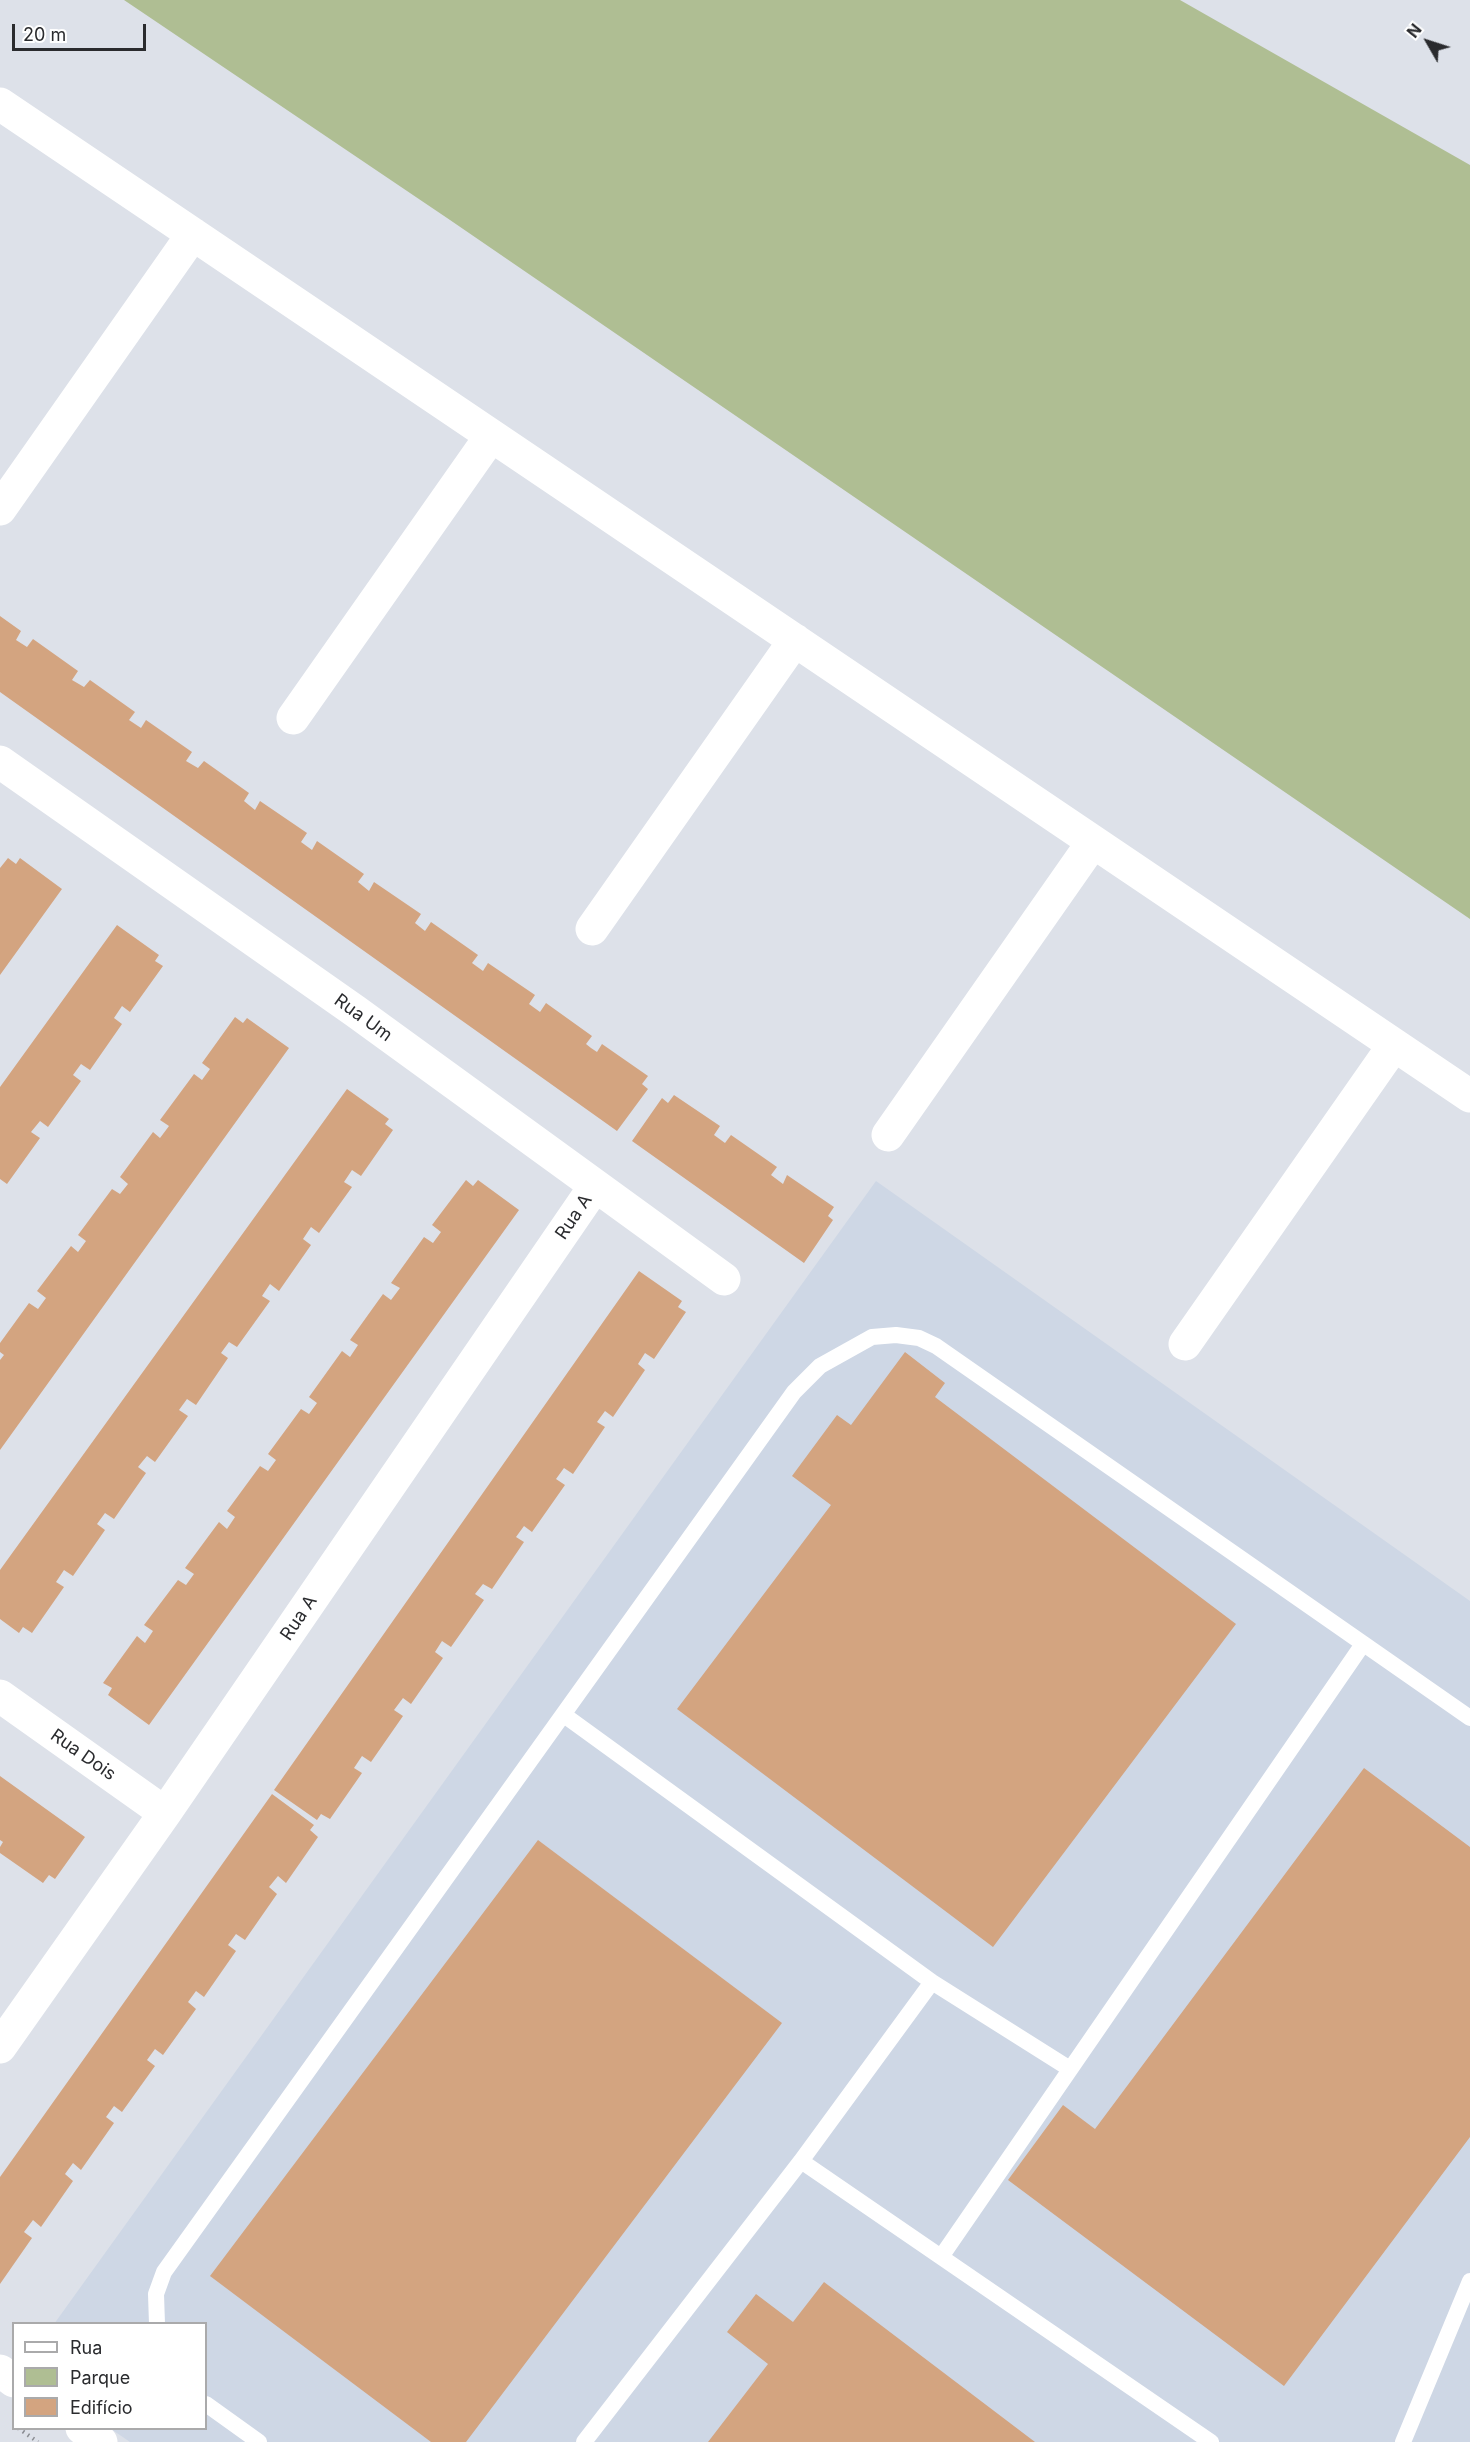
<!DOCTYPE html>
<html>
<head>
<meta charset="utf-8">
<style>
	body { margin:0 }
	#map { position:relative; width:1470px; height:2442px; overflow:hidden; background:#dde1e9; font-family:Inter,sans-serif }
	canvas { display:block }
	.legend { position:absolute; left:12px; top:2322px; width:195px; height:108px; box-sizing:border-box; background:#fff; border:2px solid #aaaaab; margin:0; padding:8px 10px; list-style:none; font-size:18px; color:#2a2b2e }
	.legend li { display:flex; align-items:center; gap:12px; height:30px }
	.legend b { width:30px; border:2px solid #aaaaab }
	.north { position:absolute; left:1398px; top:12px; width:60px; height:60px; -webkit-text-stroke:4px #fff; paint-order:stroke; rotate:309deg; font-size:16px; font-weight:700; line-height:24px; text-align:center; color:#2a2b2e }
	.north::after { content:''; display:block; margin:auto; width:21px; height:27px; background:#2a2b2e; clip-path:polygon(50% 0,100% 100%,50% 72%,0 100%) }
	.scale { position:absolute; left:12px; top:24px; width:134px; height:27px; box-sizing:border-box; border:3px solid #2a2b2e; border-top:0; padding-left:8px; font-size:18px; line-height:21px; white-space:nowrap; color:#2a2b2e; -webkit-text-stroke:4px #fff; paint-order:stroke }
</style>
</head>
<body>
<div id="map">
<canvas width="1470" height="2442"></canvas>
<ul class="legend">
<li><b style="height:8px;background:#fff"></b>Rua</li>
<li><b style="height:16px;background:#afbe93"></b>Parque</li>
<li><b style="height:16px;background:#d3a480"></b>Edifício</li>
</ul>
<div class="north">N</div>
<div class="scale">20 m</div>
</div>
<script>
const c = document.querySelector('canvas').getContext('2d');
c.lineJoin = 'round';
function fillPath(path, color) {
  c.fillStyle = color;
  c.fill(path, 'evenodd');
}
function toPath(rows) {
  const path = new Path2D();
  for (const r of rows) {
    path.moveTo(r[0], r[1]);
    for (let i = 2; i < r.length; i += 2) path.lineTo(r[i], r[i + 1]);
  }
  return path;
}
function strokePath(path, color, width, dash) {
  c.strokeStyle = color;
  c.lineWidth = width;
  c.lineCap = dash ? 'butt' : 'round';
  c.setLineDash(dash || []);
  c.stroke(path);
}
function write(font, color, halo, rows, align = 'center') {
  c.font = font + ' Inter,sans-serif';
  c.lineWidth = 4.5;
  c.setLineDash([]);
  c.textBaseline = 'middle';
  c.strokeStyle = halo;
  c.fillStyle = color;
  for (const [text, x, y, turn = 0] of rows) {
    c.save();
    c.translate(x, y);
    c.rotate((+turn || 0) * Math.PI / 180);
    c.textAlign = isNaN(turn) ? turn : align;
    if (halo) c.strokeText(text, 0, 0);
    c.fillText(text, 0, 0);
    c.restore();
  }
}
fillPath(toPath([
	[876,1181,1470,1601,1470,2442,130,2442,111,2429,206,2428,206,2324,54,2324]
]), '#ced7e5');
fillPath(toPath([
	[124,0,1180,0,1470,165,1470,919,450,220]
]), '#afbe93');
fillPath(toPath([
	[0,616,21,631,16,640,27,647,33,639,78,671,72,680,84,687,90,680,135,712,129,720,141,728,146,720,192,752,186,761,198,768,204,761,249,793,244,801,255,810,260,801,307,833,301,842,312,850,317,841,364,874,358,882,369,891,374,882,421,914,415,923,425,931,431,922,478,955,472,963,483,971,488,963,535,995,529,1004,540,1012,546,1003,592,1036,586,1044,591,1048,597,1052,602,1044,648,1076,642,1084,648,1089,617,1131,0,692],
	[8,858,16,864,20,858,62,889,0,975,0,868],
	[117,925,159,955,155,961,163,966,130,1012,122,1006,114,1018,122,1024,90,1070,81,1064,73,1075,81,1081,48,1127,40,1121,31,1132,40,1138,7,1184,0,1179,0,1087],
	[235,1017,243,1023,247,1018,289,1048,0,1450,0,1360,4,1355,0,1352,0,1343,29,1303,38,1309,46,1298,37,1291,71,1246,78,1252,86,1241,78,1235,112,1189,120,1194,128,1184,120,1177,153,1132,160,1138,169,1126,160,1120,194,1074,202,1080,210,1069,202,1063],
	[347,1089,389,1119,385,1124,393,1130,361,1176,352,1170,344,1182,352,1187,319,1233,311,1227,303,1239,311,1245,279,1291,270,1284,262,1296,270,1301,237,1347,229,1342,221,1353,228,1358,196,1405,187,1399,179,1410,188,1416,155,1462,147,1456,142,1462,138,1467,146,1473,114,1519,105,1513,97,1524,105,1530,73,1576,64,1570,56,1582,64,1587,32,1633,23,1627,19,1633,0,1619,0,1570],
	[674,1095,720,1126,714,1135,725,1143,731,1135,777,1167,771,1175,783,1184,787,1175,834,1207,828,1216,833,1220,804,1263,632,1141,662,1098,668,1103],
	[466,1180,473,1186,478,1180,519,1210,149,1725,108,1695,112,1688,103,1683,137,1636,145,1643,153,1631,144,1625,178,1580,186,1585,194,1574,185,1568,219,1522,227,1529,235,1517,227,1511,260,1466,268,1471,276,1460,268,1454,301,1409,309,1414,317,1403,309,1397,342,1351,350,1357,358,1345,350,1340,383,1294,391,1300,400,1288,391,1283,424,1237,433,1243,441,1232,432,1225],
	[639,1271,682,1301,678,1307,686,1312,654,1359,645,1353,638,1364,645,1370,613,1417,605,1411,597,1422,605,1427,573,1474,564,1468,556,1479,565,1485,532,1532,524,1526,516,1537,524,1542,492,1589,483,1584,475,1594,484,1600,451,1647,442,1641,435,1652,443,1658,411,1704,403,1698,394,1710,403,1716,371,1762,362,1756,354,1768,362,1773,330,1819,321,1814,317,1820,274,1790],
	[905,1352,945,1383,935,1397,1236,1624,993,1947,677,1709,831,1505,792,1476,837,1415,851,1425],
	[1364,1768,1470,1847,1470,2137,1284,2386,1008,2180,1063,2105,1095,2129],
	[0,1776,85,1837,55,1879,49,1875,43,1883,0,1853,0,1847,3,1842,0,1840],
	[272,1794,314,1825,310,1830,318,1837,286,1883,278,1876,269,1887,277,1894,245,1940,236,1934,228,1945,236,1951,204,1997,196,1991,188,2002,196,2009,163,2055,155,2049,147,2060,155,2066,122,2112,114,2106,106,2117,114,2123,81,2170,73,2163,65,2174,73,2181,41,2227,33,2220,24,2232,32,2238,0,2284,0,2177],
	[538,1840,782,2023,466,2442,431,2442,210,2276],
	[824,2282,1035,2442,708,2442,768,2364,727,2332,756,2294,793,2322]
]), '#d3a480');
strokePath(toPath([
	[18,2428,38,2442]
]), '#8a8c92', 4, [1.5, 4.5]);
strokePath(toPath([
	[564,1715,932,1982,1070,2069],
	[801,2161,1211,2442],
	[941,2257,1363,1644],
	[157,2324,156,2294,164,2272,794,1392,820,1366,872,1337,896,1335,919,1338,936,1346,1470,1718],
	[206,2404,259,2442],
	[584,2442,801,2161,932,1982],
	[1403,2442,1470,2281]
]), '#fff', 16);
strokePath(toPath([
	[0,104,1470,1096],
	[0,509,193,234],
	[293,718,491,436],
	[0,762,355,1011,724,1279],
	[592,929,795,640],
	[888,1135,1093,842],
	[1185,1344,1394,1045],
	[0,1696,165,1813],
	[0,2047,165,1813,595,1186]
]), '#fff', 33);
strokePath(toPath([
	[0,2371,14,2381],
	[82,2428,101,2442]
]), '#fff', 33);
write('18px', '#2a2b2e', '#fff', [
	["Rua Um",363,1018,36],
	["Rua A",574,1217,-56],
	["Rua A",299,1618,-56],
	["Rua Dois",83,1755,35]
]);
</script>
</body>
</html>
